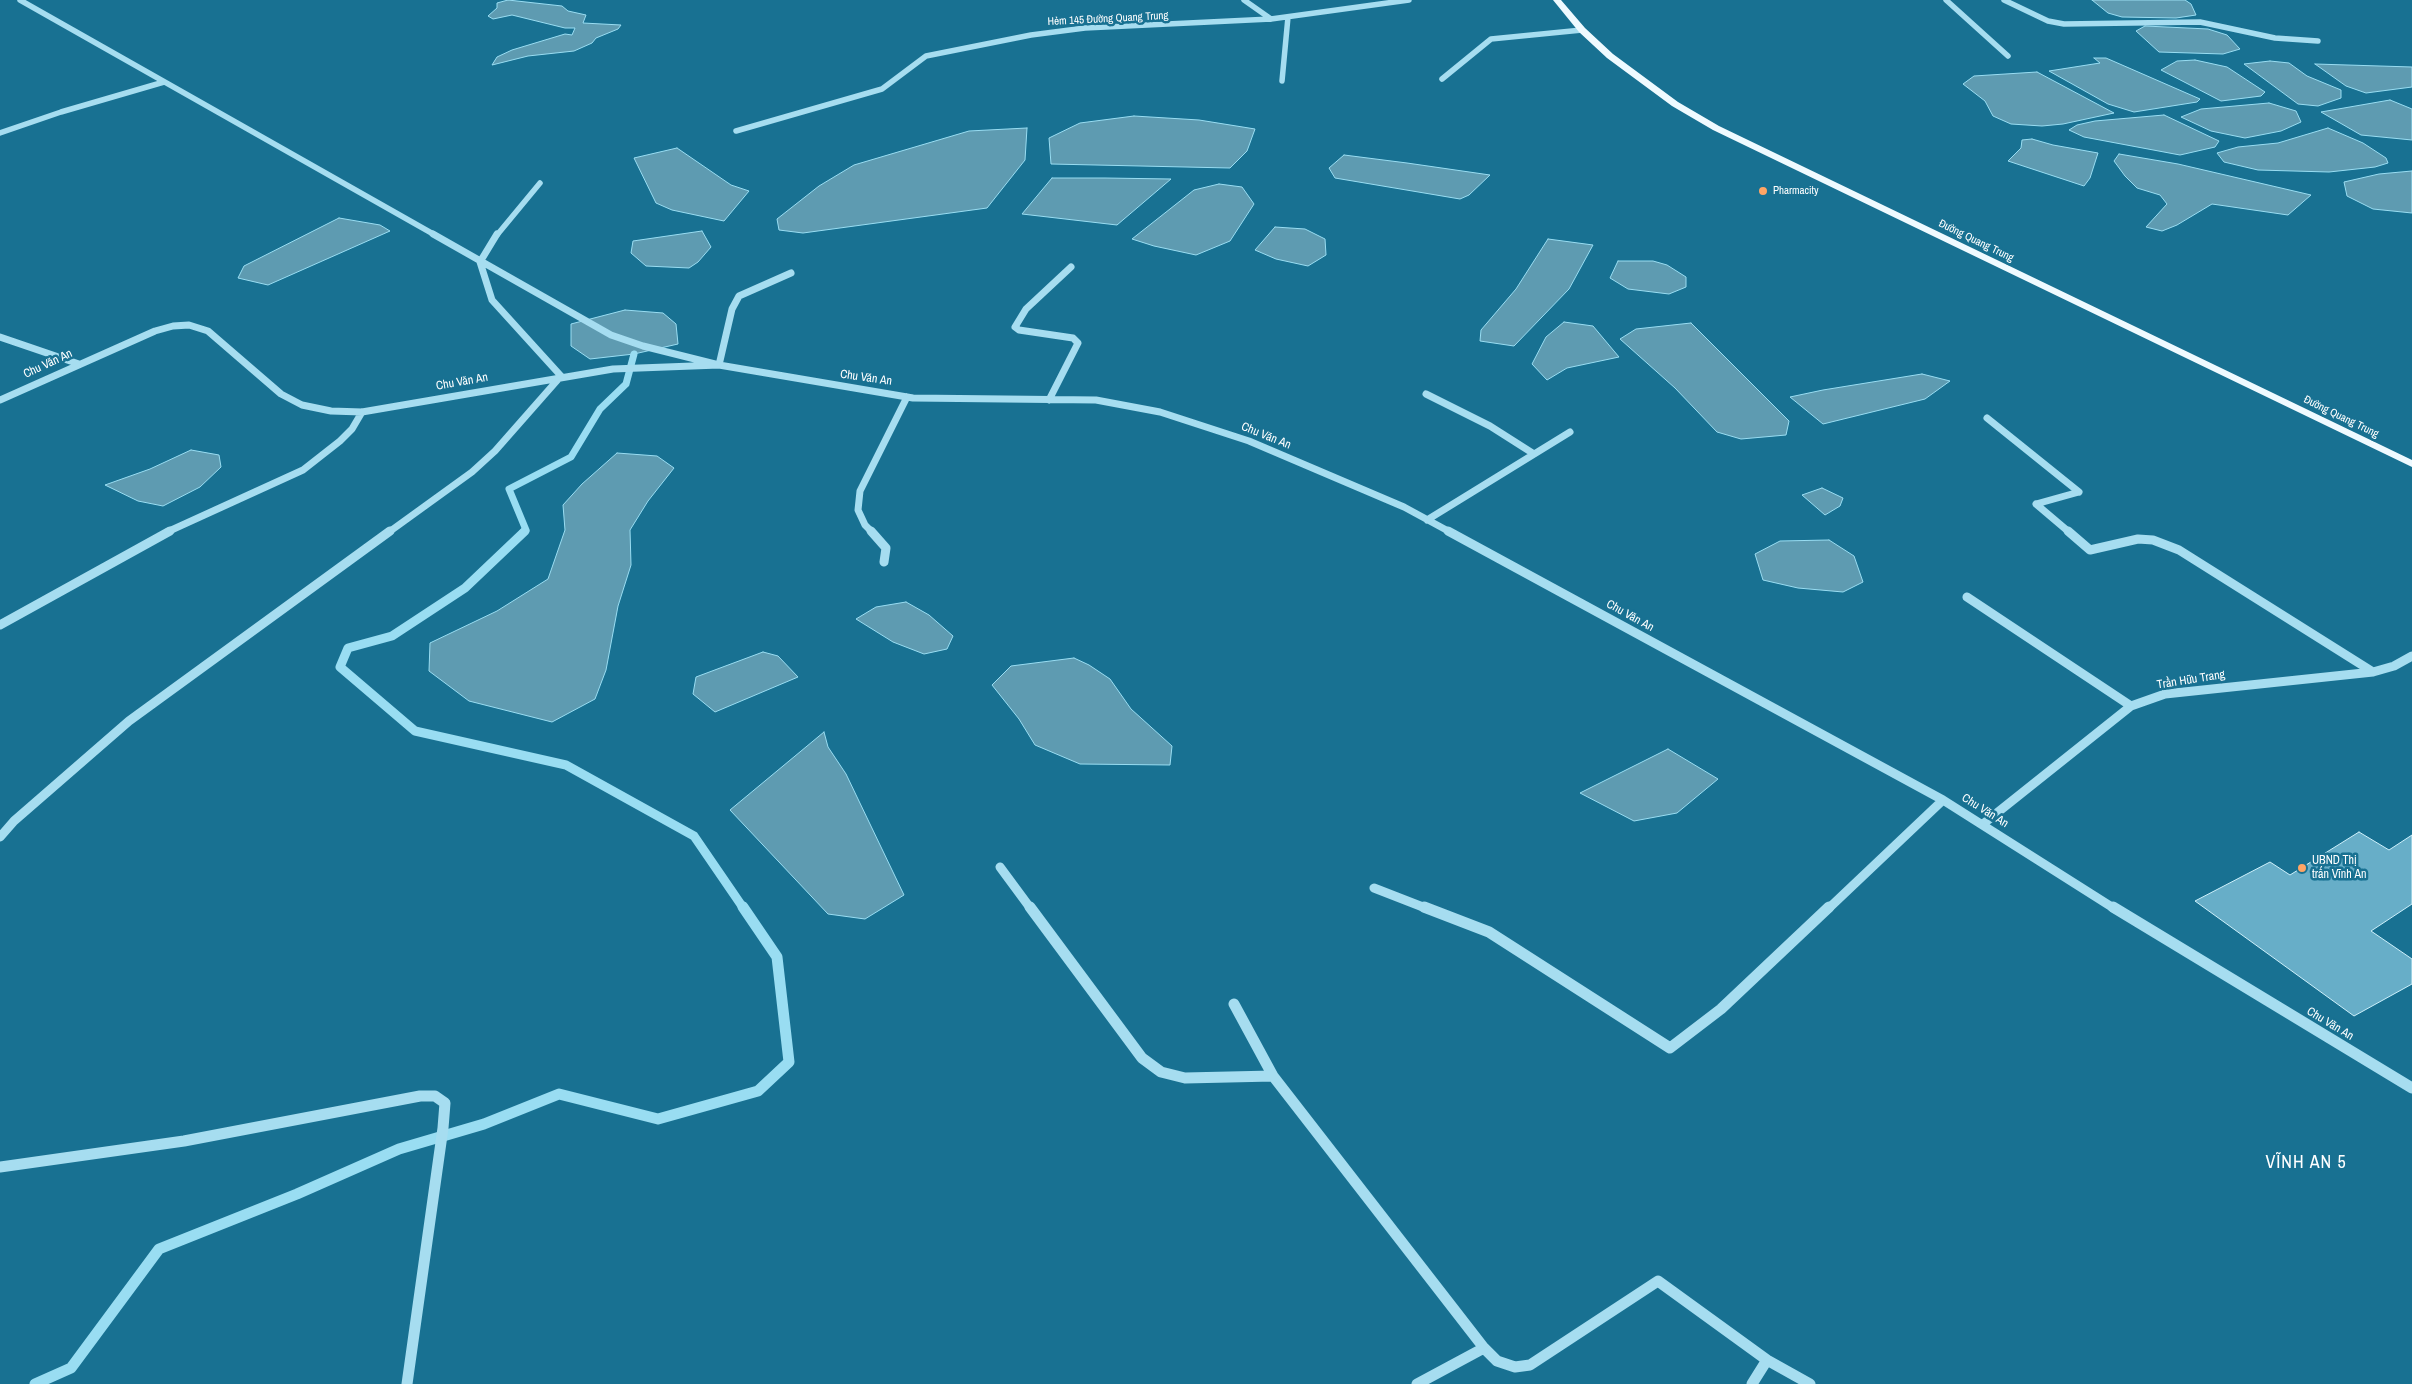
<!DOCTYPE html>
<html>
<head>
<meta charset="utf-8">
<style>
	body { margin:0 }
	canvas { display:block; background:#187192 }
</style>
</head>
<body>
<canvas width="2412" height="1384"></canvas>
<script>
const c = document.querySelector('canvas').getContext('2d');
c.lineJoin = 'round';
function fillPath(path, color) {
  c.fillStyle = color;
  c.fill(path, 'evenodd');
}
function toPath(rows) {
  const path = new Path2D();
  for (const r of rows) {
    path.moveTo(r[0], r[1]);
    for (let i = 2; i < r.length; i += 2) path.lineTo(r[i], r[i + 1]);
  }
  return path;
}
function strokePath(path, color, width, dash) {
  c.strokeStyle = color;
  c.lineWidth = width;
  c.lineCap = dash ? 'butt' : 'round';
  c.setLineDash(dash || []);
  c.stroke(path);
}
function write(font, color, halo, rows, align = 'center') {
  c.font = font + ' "Archivo Narrow",sans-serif';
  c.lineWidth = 5;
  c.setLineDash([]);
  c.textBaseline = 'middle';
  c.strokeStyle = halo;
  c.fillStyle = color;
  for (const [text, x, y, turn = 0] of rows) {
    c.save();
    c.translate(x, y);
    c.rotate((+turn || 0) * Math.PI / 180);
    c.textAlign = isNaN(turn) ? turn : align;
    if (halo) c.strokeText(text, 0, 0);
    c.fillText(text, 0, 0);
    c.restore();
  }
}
const water = toPath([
	[508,0,562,6,568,11,586,15,583,23,621,25,618,29,596,38,592,43,574,51,528,56,492,65,497,57,512,50,565,34,572,35,575,28,565,28,512,15,493,19,488,16,497,8,497,3,508,0],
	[2092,0,2185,0,2191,4,2196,15,2176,18,2122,17,2108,13,2092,0],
	[2145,26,2208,29,2227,35,2240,49,2223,54,2159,52,2136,31,2145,26],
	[2094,58,2106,58,2200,99,2197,102,2134,112,2108,104,2049,71,2100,63,2094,58],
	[2195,60,2227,67,2265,92,2261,96,2221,101,2161,70,2177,61,2195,60],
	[2270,61,2289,63,2307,76,2341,90,2341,98,2318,106,2298,104,2244,64,2270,61],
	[2315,64,2412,67,2412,87,2366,93,2346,86,2315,64],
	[2037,72,2114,113,2063,124,2042,126,2011,124,1993,116,1985,101,1963,84,1974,76,2037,72],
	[2390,100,2412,109,2412,140,2361,135,2321,112,2390,100],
	[2269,103,2296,111,2301,122,2281,131,2245,138,2211,131,2181,117,2201,109,2269,103],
	[2164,115,2219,141,2215,147,2180,155,2084,137,2069,130,2077,125,2095,121,2164,115],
	[1134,116,1199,120,1255,129,1247,151,1230,168,1051,164,1049,138,1080,123,1134,116],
	[1027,128,1025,160,987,208,803,233,779,230,777,219,819,186,854,165,969,131,1027,128],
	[2328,128,2363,143,2386,158,2388,163,2375,167,2329,172,2258,170,2224,162,2217,153,2238,147,2278,143,2328,128],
	[2032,139,2053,145,2098,153,2090,178,2084,186,2008,161,2021,148,2022,140,2032,139],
	[677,148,731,185,749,191,724,221,672,210,656,203,634,158,677,148],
	[2119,154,2178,164,2311,195,2288,215,2212,204,2177,225,2162,231,2146,227,2167,204,2160,195,2137,188,2125,176,2114,161,2119,154],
	[1344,155,1407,163,1490,175,1469,195,1460,199,1335,178,1329,168,1344,155],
	[2412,171,2412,213,2373,209,2347,196,2344,182,2379,174,2412,171],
	[1052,178,1105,178,1171,179,1117,225,1022,214,1052,178],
	[1219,184,1242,187,1254,204,1230,241,1196,255,1154,246,1132,239,1194,190,1219,184],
	[339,218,380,225,390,231,268,285,238,278,244,266,339,218],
	[1275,227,1305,229,1325,239,1326,255,1308,266,1276,259,1255,250,1275,227],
	[702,231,711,247,698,262,689,268,646,266,631,253,633,241,702,231],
	[1548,239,1593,245,1569,289,1514,346,1480,341,1481,330,1516,289,1548,239],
	[1618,261,1653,261,1667,265,1686,277,1686,287,1669,294,1628,289,1610,278,1618,261],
	[625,310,663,313,676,324,678,344,634,354,590,359,571,346,571,324,625,310],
	[1564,322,1593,326,1619,357,1567,368,1547,380,1532,364,1546,337,1564,322],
	[1691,323,1789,421,1786,435,1741,439,1717,432,1675,388,1620,339,1636,329,1691,323],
	[1922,374,1950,381,1925,399,1823,424,1790,397,1823,390,1922,374],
	[191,450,219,455,221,467,200,487,163,506,138,501,105,485,150,469,191,450],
	[617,453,657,456,674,468,648,501,630,530,631,565,618,606,606,670,595,699,552,722,469,701,429,671,430,643,497,611,548,579,565,530,563,505,582,484,617,453],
	[1822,488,1843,498,1840,506,1825,515,1802,495,1822,488],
	[1829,540,1854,556,1863,582,1843,592,1798,588,1763,580,1755,554,1780,541,1829,540],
	[906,602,929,615,953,636,947,649,924,654,893,642,856,619,876,607,906,602],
	[763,652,778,656,798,677,715,712,693,694,696,677,763,652],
	[1074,658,1089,665,1110,679,1131,709,1172,746,1170,765,1080,764,1035,745,1019,719,992,685,1011,666,1074,658],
	[824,732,828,747,846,774,904,895,865,919,828,914,730,810,824,732],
	[1668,749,1718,779,1677,813,1634,821,1580,793,1668,749]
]);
fillPath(water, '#5e9bb1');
strokePath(water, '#99ddf2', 1);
strokePath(toPath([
	[523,532,526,530,509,489,571,457,600,409,626,384,634,354]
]), '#99ddf2', 7);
strokePath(toPath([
	[525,531,465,588,392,636,348,648,340,667,415,731,566,765,694,836,744,909]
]), '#99ddf2', 9);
strokePath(toPath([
	[35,1384,71,1368,159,1249,297,1194,399,1149,484,1124,559,1094,658,1119,758,1091,789,1062,777,957,743,907]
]), '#99ddf2', 11);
const building = toPath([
	[2359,832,2389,850,2412,835,2412,904,2371,931,2412,959,2412,984,2354,1016,2195,901,2270,862,2290,875,2359,832]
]);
fillPath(building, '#67aec8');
strokePath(building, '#cdf0fb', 1);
strokePath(toPath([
	[20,0,435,235],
	[1244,0,1271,19],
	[1946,0,2008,56],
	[2004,0,2048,21,2064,24,2200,22,2275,38,2318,41],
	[1442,79,1491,39,1582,30],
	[1282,81,1288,17],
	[736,131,882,89,926,56,1031,35,1085,28,1271,19,1409,0],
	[0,133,61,112,164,82],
	[497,235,540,183]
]), '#a6ddf0', 5.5);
strokePath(toPath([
	[433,234,611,335,643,346,719,365,732,309,739,296,791,273],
	[0,337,79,364],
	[1426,394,1490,426,1534,454],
	[0,400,155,331,173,326,189,325,208,331,281,394,302,405,331,411,362,412,613,369,719,365,913,398,1096,400,1160,412,1249,441,1404,507,1450,532],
	[1049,400,1078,343,1073,338,1019,330,1015,327,1026,309,1071,267],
	[1987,418,2079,492],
	[2036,504,2069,532],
	[2036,504,2079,492],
	[1427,520,1570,432],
	[167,532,303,470,340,441,352,429,362,412],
	[389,532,472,472,495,451,561,376,492,300,480,262,497,234],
	[872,532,865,525,858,510,860,491,907,397]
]), '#a6ddf0', 7);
strokePath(toPath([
	[871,531,886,548,884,562],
	[1448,531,1943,800,2115,909],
	[2068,531,2090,550,2138,539,2153,540,2179,550,2373,672],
	[1967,597,2131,706],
	[0,625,170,531],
	[1983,824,2131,706,2165,694,2373,672,2394,666,2412,656],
	[0,837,14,821,129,721,390,531],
	[1000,867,1031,909],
	[1374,888,1428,909],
	[1828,909,1943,800]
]), '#a6ddf0', 9);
strokePath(toPath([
	[1030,907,1142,1058,1161,1072,1185,1078,1273,1076,1484,1348,1497,1361,1515,1367,1530,1365,1658,1281,1767,1360,1810,1384],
	[1424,907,1489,932,1670,1048,1721,1009,1829,907],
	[2113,907,2412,1088],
	[1234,1004,1273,1076],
	[0,1167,184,1141,420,1096,435,1096,445,1103,443,1128,407,1384],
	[1417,1384,1484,1348],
	[1752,1384,1767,1360]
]), '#a6ddf0', 11);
fillPath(toPath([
	[1553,0,1561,0,1585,28,1613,54,1678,102,1719,126,2412,460,2412,467,1713,130,1672,106,1607,58,1579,32,1553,0]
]), '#effaff');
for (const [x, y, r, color] of [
	[1763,191,5,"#ffa565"],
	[2302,868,5,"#ffa565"]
]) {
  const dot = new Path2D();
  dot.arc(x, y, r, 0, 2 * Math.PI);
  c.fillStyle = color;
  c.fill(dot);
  strokePath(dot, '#187192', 2);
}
write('11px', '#fff', '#187192', [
	["Hẻm 145 Đường Quang Trung",1108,19,-3],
	["Đường Quang Trung",1976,241,26],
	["Đường Quang Trung",2341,417,26]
]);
write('11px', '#fff', '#187192', [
	["Pharmacity",1773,191]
], 'left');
write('12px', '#fff', '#187192', [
	["Chu Văn An",48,364,-25],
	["Chu Văn An",866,378,8],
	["Chu Văn An",462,382,-10],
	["Chu Văn An",1266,436,22],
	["Chu Văn An",1630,616,29],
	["Trần Hữu Trang",2191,680,-9],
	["Chu Văn An",1985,811,32],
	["Chu Văn An",2330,1024,31]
]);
write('12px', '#fff', '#187192', [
	["UBND Thị",2312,861],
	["trấn Vĩnh An",2312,875]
], 'left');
c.letterSpacing = '1px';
write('18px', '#fff', '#187192', [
	["VĨNH AN 5",2306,1163]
]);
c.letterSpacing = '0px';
</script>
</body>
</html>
